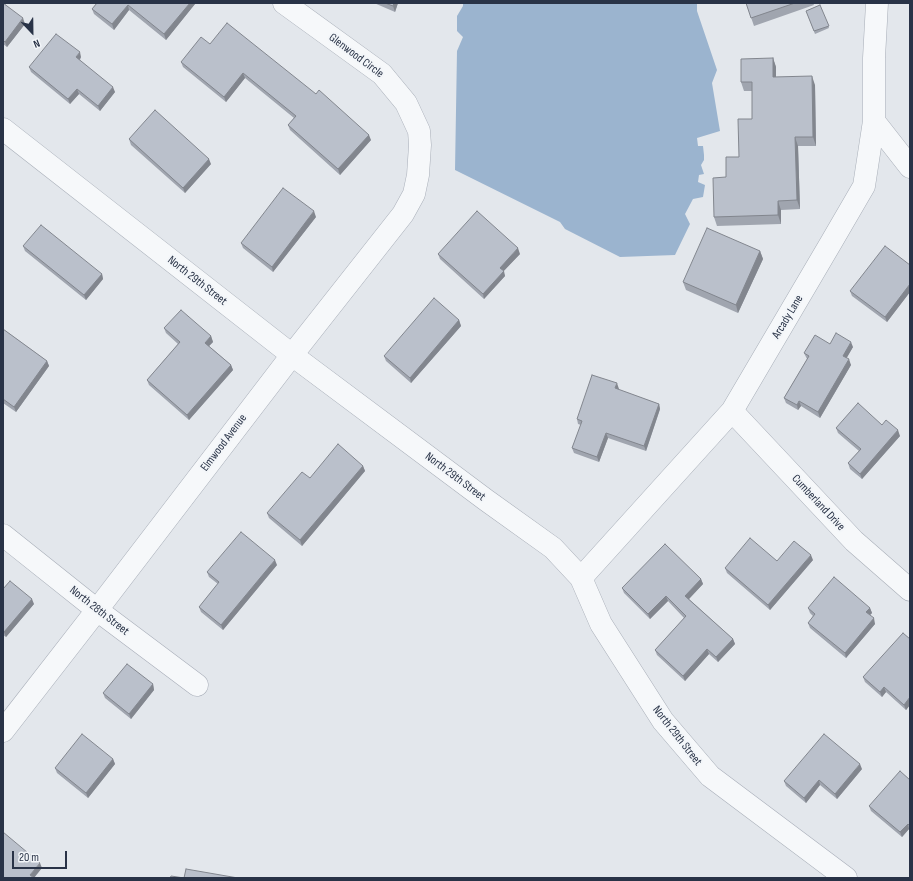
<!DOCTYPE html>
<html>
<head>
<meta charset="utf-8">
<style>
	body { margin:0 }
	#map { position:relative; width:913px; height:881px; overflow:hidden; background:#e3e7ec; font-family:"Sofia Sans Condensed",sans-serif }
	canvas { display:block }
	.frame { position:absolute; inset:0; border:4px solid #293347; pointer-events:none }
	.north { position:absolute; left:12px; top:12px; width:40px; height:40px; -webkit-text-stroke:3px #f3f6f9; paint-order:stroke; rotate:158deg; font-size:11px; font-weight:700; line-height:16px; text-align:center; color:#293347 }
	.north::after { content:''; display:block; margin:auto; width:14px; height:18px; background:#293347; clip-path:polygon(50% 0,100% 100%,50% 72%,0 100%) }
	.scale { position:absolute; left:12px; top:851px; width:55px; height:18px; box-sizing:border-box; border:2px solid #293347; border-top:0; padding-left:5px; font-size:12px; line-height:14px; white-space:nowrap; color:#293347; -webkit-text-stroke:3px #f3f6f9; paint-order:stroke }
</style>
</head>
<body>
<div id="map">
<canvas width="913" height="881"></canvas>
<div class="frame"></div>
<div class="north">N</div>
<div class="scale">20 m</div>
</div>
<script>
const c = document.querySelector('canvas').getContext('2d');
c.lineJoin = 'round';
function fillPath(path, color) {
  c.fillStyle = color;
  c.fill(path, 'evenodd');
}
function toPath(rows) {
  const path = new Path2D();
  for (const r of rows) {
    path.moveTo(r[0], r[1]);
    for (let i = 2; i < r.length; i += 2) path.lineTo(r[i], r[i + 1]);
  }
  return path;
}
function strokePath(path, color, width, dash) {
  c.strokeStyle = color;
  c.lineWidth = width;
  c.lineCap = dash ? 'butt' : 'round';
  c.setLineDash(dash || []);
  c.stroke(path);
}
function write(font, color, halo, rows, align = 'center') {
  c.font = font + ' "Sofia Sans Condensed",sans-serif';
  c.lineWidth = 4;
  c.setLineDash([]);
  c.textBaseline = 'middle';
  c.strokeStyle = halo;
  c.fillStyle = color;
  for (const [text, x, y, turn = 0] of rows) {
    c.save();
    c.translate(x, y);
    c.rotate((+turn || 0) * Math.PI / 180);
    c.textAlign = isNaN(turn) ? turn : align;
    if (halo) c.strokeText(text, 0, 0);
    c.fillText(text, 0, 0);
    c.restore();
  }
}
fillPath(toPath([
	[463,3,697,3,697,11,717,70,712,83,720,131,697,138,698,146,703,146,704,155,704,160,701,165,704,174,699,175,698,182,705,185,703,197,693,199,685,214,690,224,675,255,620,257,565,229,560,222,455,170,457,51,463,37,457,31,457,16,463,6]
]), '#9bb4cf');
const minor = toPath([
	[874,121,910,167],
	[3,129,292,355,486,500,553,548,581,578,601,624,663,721,710,776,846,878],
	[732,411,854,541,910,590],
	[3,535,97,610,197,685],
	[581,578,732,411,832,241,864,186,874,121,874,58,877,3],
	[3,731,97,610,292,355,403,214,414,194,418,175,420,145,419,131,406,103,382,74,284,3]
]);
strokePath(minor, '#a7adb7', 23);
strokePath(minor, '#f6f8fa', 22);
fillPath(toPath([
	[3,3,5,3,5,4,25,24,7,47,3,44],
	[97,3,195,4,166,40,129,10,114,30,94,14,92,9],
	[374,3,398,3,395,12],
	[746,3,813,3,814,5,754,26],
	[820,5,829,28,815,34,806,11],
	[210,44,371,140,340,175,290,130,288,125,294,118,245,78,226,102,183,67,181,62],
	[81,57,80,60,115,92,100,111,79,94,70,104,31,72,29,67],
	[773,58,776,67,776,77,815,85,816,146,798,146,800,209,781,210,781,224,717,226,714,217,726,177,739,157,752,119,752,91,744,91,741,82],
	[129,139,211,164,185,193,131,145],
	[316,217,273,272,243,248,241,243],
	[23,246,102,274,103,279,86,300,25,251],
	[760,251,763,259,738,313,686,290,683,282],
	[438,254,520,254,503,271,505,276,484,299,440,259],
	[910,265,910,292,887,322,852,296,850,291],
	[459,320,461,326,411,383,386,361,384,356],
	[164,328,211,336,213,342,209,346,231,365,233,370,189,420,149,385,147,380,178,344,166,333],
	[3,329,47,361,49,366,16,412,3,403],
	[830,344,853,347,846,358,851,365,820,418,801,406,798,410,786,403,784,398,807,359,804,353],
	[619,389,619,390,659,404,660,409,646,451,608,438,599,462,574,453,572,448,581,425,578,424,577,419],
	[882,425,900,436,862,479,850,469,848,463,859,451,838,433,836,428],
	[363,466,365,471,302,546,269,518,267,513,310,478],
	[813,560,770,610,727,573,725,568,777,561],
	[277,565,223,630,201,612,199,607,218,584,209,577,207,572],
	[701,579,703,584,689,599,733,639,735,644,718,662,709,654,685,681,657,655,655,650,684,618,668,601,650,619,624,593,622,588],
	[3,589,34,604,6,637,3,635],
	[808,608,870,608,872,613,870,615,875,624,846,658,810,628,808,623,813,616,810,613],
	[910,639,910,705,906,710,886,692,882,697,865,682,863,677],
	[153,684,154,690,131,719,105,698,103,693],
	[113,759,115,764,88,798,57,773,55,768],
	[862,769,837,799,820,785,806,803,786,786,784,781],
	[910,780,910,829,909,829,902,837,871,811,869,806]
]), '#a0a5af');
fillPath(toPath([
	[190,3,194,3,195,4,166,40,164,34],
	[394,3,398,3,395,12,393,6],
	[128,5,129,10,114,30,112,24],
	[23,18,25,24,7,47,5,42],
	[80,52,81,57,78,62,76,57],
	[773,58,776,67,776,86,773,77],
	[243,73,245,78,226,102,224,97],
	[812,76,815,85,816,146,813,137],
	[113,87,115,92,100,111,98,106],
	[77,89,79,94,70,104,68,99],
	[369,135,371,140,340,175,338,169],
	[795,137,798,146,800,209,797,200],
	[209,159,211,164,185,193,183,188],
	[778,201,781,210,781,224,778,215],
	[314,211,316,217,273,272,272,267],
	[518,248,520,254,502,273,500,268],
	[760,251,763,259,738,313,736,305],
	[504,271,505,276,484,299,483,294],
	[102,274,103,279,86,300,84,295],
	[910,284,910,292,887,322,885,317],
	[459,320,461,326,411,383,410,378],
	[211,336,213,342,207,348,205,343],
	[851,342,853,347,845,361,843,356],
	[849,359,851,365,820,418,818,412],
	[47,361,49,366,16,412,14,407],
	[231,365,233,370,189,420,187,415],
	[617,383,619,389,617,394,615,388],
	[799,401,801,406,798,410,797,405],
	[659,404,660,409,646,451,644,446],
	[898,430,900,436,862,479,860,474],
	[606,433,608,438,599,462,597,457],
	[363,466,365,471,302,546,300,540],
	[811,555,813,560,770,610,768,605],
	[275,560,277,565,223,630,221,625],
	[701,579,703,584,687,601,685,596],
	[666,596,668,601,650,619,648,614],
	[32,599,34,604,6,637,4,632],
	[870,608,872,613,868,617,866,612],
	[874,618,875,624,846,658,845,653],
	[733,639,735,644,718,662,716,657],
	[707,649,709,654,685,681,683,676],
	[153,684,154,690,131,719,129,714],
	[884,687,886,692,882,697,880,692],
	[910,697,910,705,906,710,904,705],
	[113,759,115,764,88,798,86,793],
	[860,764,862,769,837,799,835,794],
	[819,780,820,785,806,803,804,798],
	[908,824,909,829,902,837,900,832],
	[40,863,42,868,34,878,30,875]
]), '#82868e');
const building = toPath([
	[3,3,23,18,5,42,3,40,3,3],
	[97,3,190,3,164,34,128,5,112,24,92,9,97,3],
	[385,3,394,3,393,6,385,3],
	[746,3,795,3,751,18,746,3],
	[820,5,829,26,814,31,806,11,820,5],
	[227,23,316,94,319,90,369,135,338,169,288,125,296,116,243,73,224,97,181,62,201,37,210,44,227,23],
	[56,34,80,52,76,57,113,87,98,106,77,89,68,99,29,67,56,34],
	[773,58,773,77,812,76,813,137,795,137,797,200,778,201,778,215,714,217,713,178,726,177,726,157,739,157,738,119,752,119,752,82,741,82,741,59,773,58],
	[155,110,209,159,183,188,129,139,155,110],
	[283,188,314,211,272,267,241,243,283,188],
	[477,211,518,248,500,268,504,271,483,294,438,254,477,211],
	[41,225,102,274,84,295,23,246,41,225],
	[707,228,760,251,736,305,683,282,707,228],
	[885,246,910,265,910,284,885,317,850,291,885,246],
	[434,298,459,320,410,378,384,356,434,298],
	[181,310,211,336,205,343,231,365,187,415,147,380,180,342,164,328,181,310],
	[3,329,47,361,14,407,3,399,3,329],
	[836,333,851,342,843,356,849,359,818,412,799,401,797,405,784,398,809,356,804,353,815,335,830,344,836,333],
	[592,375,617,383,615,388,659,404,644,446,606,433,597,457,572,448,582,421,577,419,592,375],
	[858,403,882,425,886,420,898,430,860,474,848,463,861,449,836,428,858,403],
	[338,444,363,466,300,540,267,513,302,472,310,478,338,444],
	[241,532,275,560,221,625,199,607,219,582,207,572,241,532],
	[750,538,777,561,794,541,811,555,768,605,725,568,750,538],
	[665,544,701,579,685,596,733,639,716,657,707,649,683,676,655,650,686,616,666,596,648,614,622,588,665,544],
	[834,577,870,608,866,612,874,618,845,653,808,623,815,614,808,608,834,577],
	[10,581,32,599,4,632,3,631,3,589,10,581],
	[903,633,910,639,910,697,904,705,884,687,880,692,863,677,903,633],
	[127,664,153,684,129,714,103,693,127,664],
	[82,734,113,759,86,793,55,768,82,734],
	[824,734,860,764,835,794,819,780,804,798,784,781,824,734],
	[900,771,910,780,910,826,908,824,900,832,869,806,900,771],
	[3,832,40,863,30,875,34,878,3,878,3,832],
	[186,869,238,878,170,878,171,876,184,878,186,869]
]);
fillPath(building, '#bac0cb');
strokePath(building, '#82868e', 1);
write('12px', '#293347', '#f3f6f9', [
	["Glenwood Circle",356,56,37],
	["North 29th Street",197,281,38],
	["Arcady Lane",788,317,-59],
	["Elmwood Avenue",224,443,-53],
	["North 29th Street",455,477,37],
	["Cumberland Drive",818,503,47],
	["North 28th Street",99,611,38],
	["North 29th Street",677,736,52]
]);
</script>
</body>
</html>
